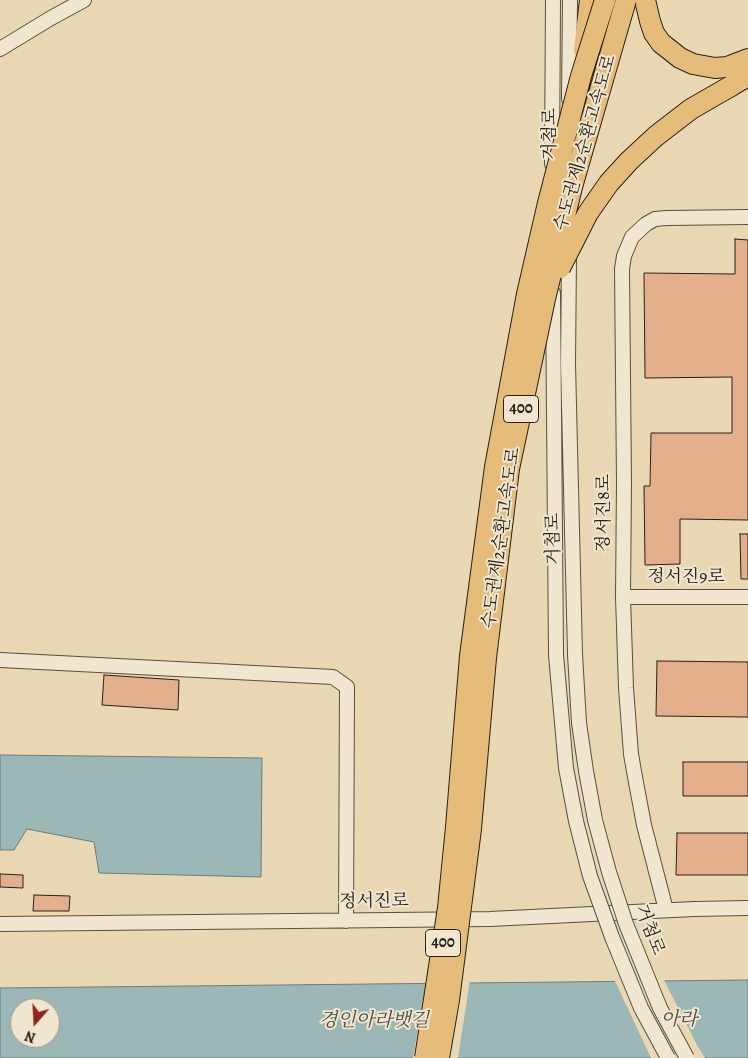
<!DOCTYPE html>
<html>
<head>
<meta charset="utf-8">
<style>
	body { margin:0 }
	#map { position:relative; width:748px; height:1058px; overflow:hidden; background:#ead8b5; font-family:Alegreya,serif }
	canvas { display:block }
	.north { position:absolute; left:10px; top:998px; width:50px; height:50px; box-sizing:border-box; background:#f1e6cf; border:1px solid #a19785; border-radius:50%; rotate:199deg; font-size:14px; font-weight:700; line-height:20px; text-align:center; color:#292117 }
	.north::after { content:''; display:block; margin:auto; width:18px; height:22px; background:#8f2418; clip-path:polygon(50% 0,100% 100%,50% 72%,0 100%) }
</style>
</head>
<body>
<div id="map">
<canvas width="748" height="1058"></canvas>
<div class="north">N</div>
</div>
<script>
const c = document.querySelector('canvas').getContext('2d');
c.lineJoin = 'round';
function fillPath(path, color) {
  c.fillStyle = color;
  c.fill(path, 'evenodd');
}
function toPath(rows) {
  const path = new Path2D();
  for (const r of rows) {
    path.moveTo(r[0], r[1]);
    for (let i = 2; i < r.length; i += 2) path.lineTo(r[i], r[i + 1]);
  }
  return path;
}
function strokePath(path, color, width, dash) {
  c.strokeStyle = color;
  c.lineWidth = width;
  c.lineCap = dash ? 'butt' : 'round';
  c.setLineDash(dash || []);
  c.stroke(path);
}
function write(font, color, halo, rows, align = 'center') {
  c.font = font + ' Alegreya,"Noto Serif KR",serif';
  c.lineWidth = 4;
  c.setLineDash([]);
  c.textBaseline = 'middle';
  c.strokeStyle = halo;
  c.fillStyle = color;
  for (const [text, x, y, turn = 0] of rows) {
    c.save();
    c.translate(x, y);
    c.rotate((+turn || 0) * Math.PI / 180);
    c.textAlign = isNaN(turn) ? turn : align;
    if (halo) c.strokeText(text, 0, 0);
    c.fillText(text, 0, 0);
    c.restore();
  }
}
const water = toPath([
	[0,755,262,758,261,877,99,873,94,842,27,829,14,850,0,850,0,755],
	[748,980,748,1058,0,1058,0,988,748,980],
	[20,1008,50,1008,50,1038,20,1038,20,1008]
]);
fillPath(water, '#9bb8b7');
strokePath(water, '#6d7c77', 1);
fillPath(toPath([
	[663,978,697,1045,705,1058,651,1058,614,979],
	[470,980,458,1058,413,1058,426,981]
]), '#ead8b5');
const building = toPath([
	[735,239,748,240,748,520,680,519,680,564,645,565,644,486,650,486,651,433,732,433,732,377,645,378,644,273,735,274,735,239],
	[740,534,748,534,748,579,741,579,740,534],
	[657,661,748,662,748,717,656,716,657,661],
	[104,675,179,680,178,710,102,705,104,675],
	[683,762,748,762,748,796,683,796,683,762],
	[677,833,748,833,748,875,676,875,677,833],
	[0,874,23,875,23,888,0,887,0,874],
	[34,895,70,896,69,911,33,911,34,895]
]);
fillPath(building, '#e3af8c');
strokePath(building, '#292117', 1);
const minor = toPath([
	[0,49,51,18,84,0],
	[569,99,570,0],
	[552,164,553,0],
	[569,256,568,364,575,654],
	[553,293,556,655],
	[623,597,748,597],
	[0,660,333,677,347,687,346,921],
	[666,910,644,825,635,777,631,754,626,688,623,597,624,483,622,269,624,256,632,237,646,224,655,219,667,218,748,217],
	[0,924,490,919,694,909,748,908]
]);
const highway = toPath([
	[645,0,650,21,654,33,661,43,680,58,693,64,715,68,727,67,748,59],
	[584,50,590,0],
	[731,86,748,76]
]);
strokePath(minor, '#594f3e', 16);
strokePath(highway, '#292117', 22);
strokePath(minor, '#f1e6cf', 14);
strokePath(highway, '#e5bc7a', 20);
const minorBridge = toPath([
	[575,654,579,723,586,771,595,820,609,872,626,924,660,1008,687,1058],
	[556,655,566,768,576,821,590,876,612,937,641,1008,668,1058]
]);
const highwayBridge = toPath([
	[560,268,588,213,609,183,629,161,656,136,691,109,731,86],
	[425,1058,448,908,456,827,470,656,495,467,527,294,548,203,581,76,605,0],
	[439,1058,449,1000,471,829,486,658,509,469,545,299,572,187,626,0]
]);
strokePath(minorBridge, '#594f3e', 16, []);
strokePath(highwayBridge, '#292117', 22, []);
strokePath(minorBridge, '#f1e6cf', 14);
strokePath(highwayBridge, '#e5bc7a', 20);
for (const [x, y, w] of [
	[521,409,35],
	[443,943,35]
]) {
  const box = new Path2D();
  box.roundRect(x - w / 2, y - 13.5, w, 27, 4);
  c.fillStyle = '#f1e6cf';
  c.fill(box);
  strokePath(box, '#292117', 1);
}
write('bold 16px', '#292117', null, [
	["400",521,409],
	["400",443,943]
]);
write('18px', '#292117', '#f1e6cf', [
	["거첨로",551,134,-90],
	["수도권제2순환고속도로",586,143,-74],
	["정서진8로",605,513,-90],
	["수도권제2순환고속도로",502,538,-82],
	["거첨로",554,539,-91],
	["정서진9로",686,578],
	["정서진로",374,902,-1],
	["거첨로",649,930,69]
]);
write('italic 19px', '#4b4e47', '#f1e6cf', [
	["아라",679,1020],
	["경인아라뱃길",374,1021]
]);
</script>
</body>
</html>
